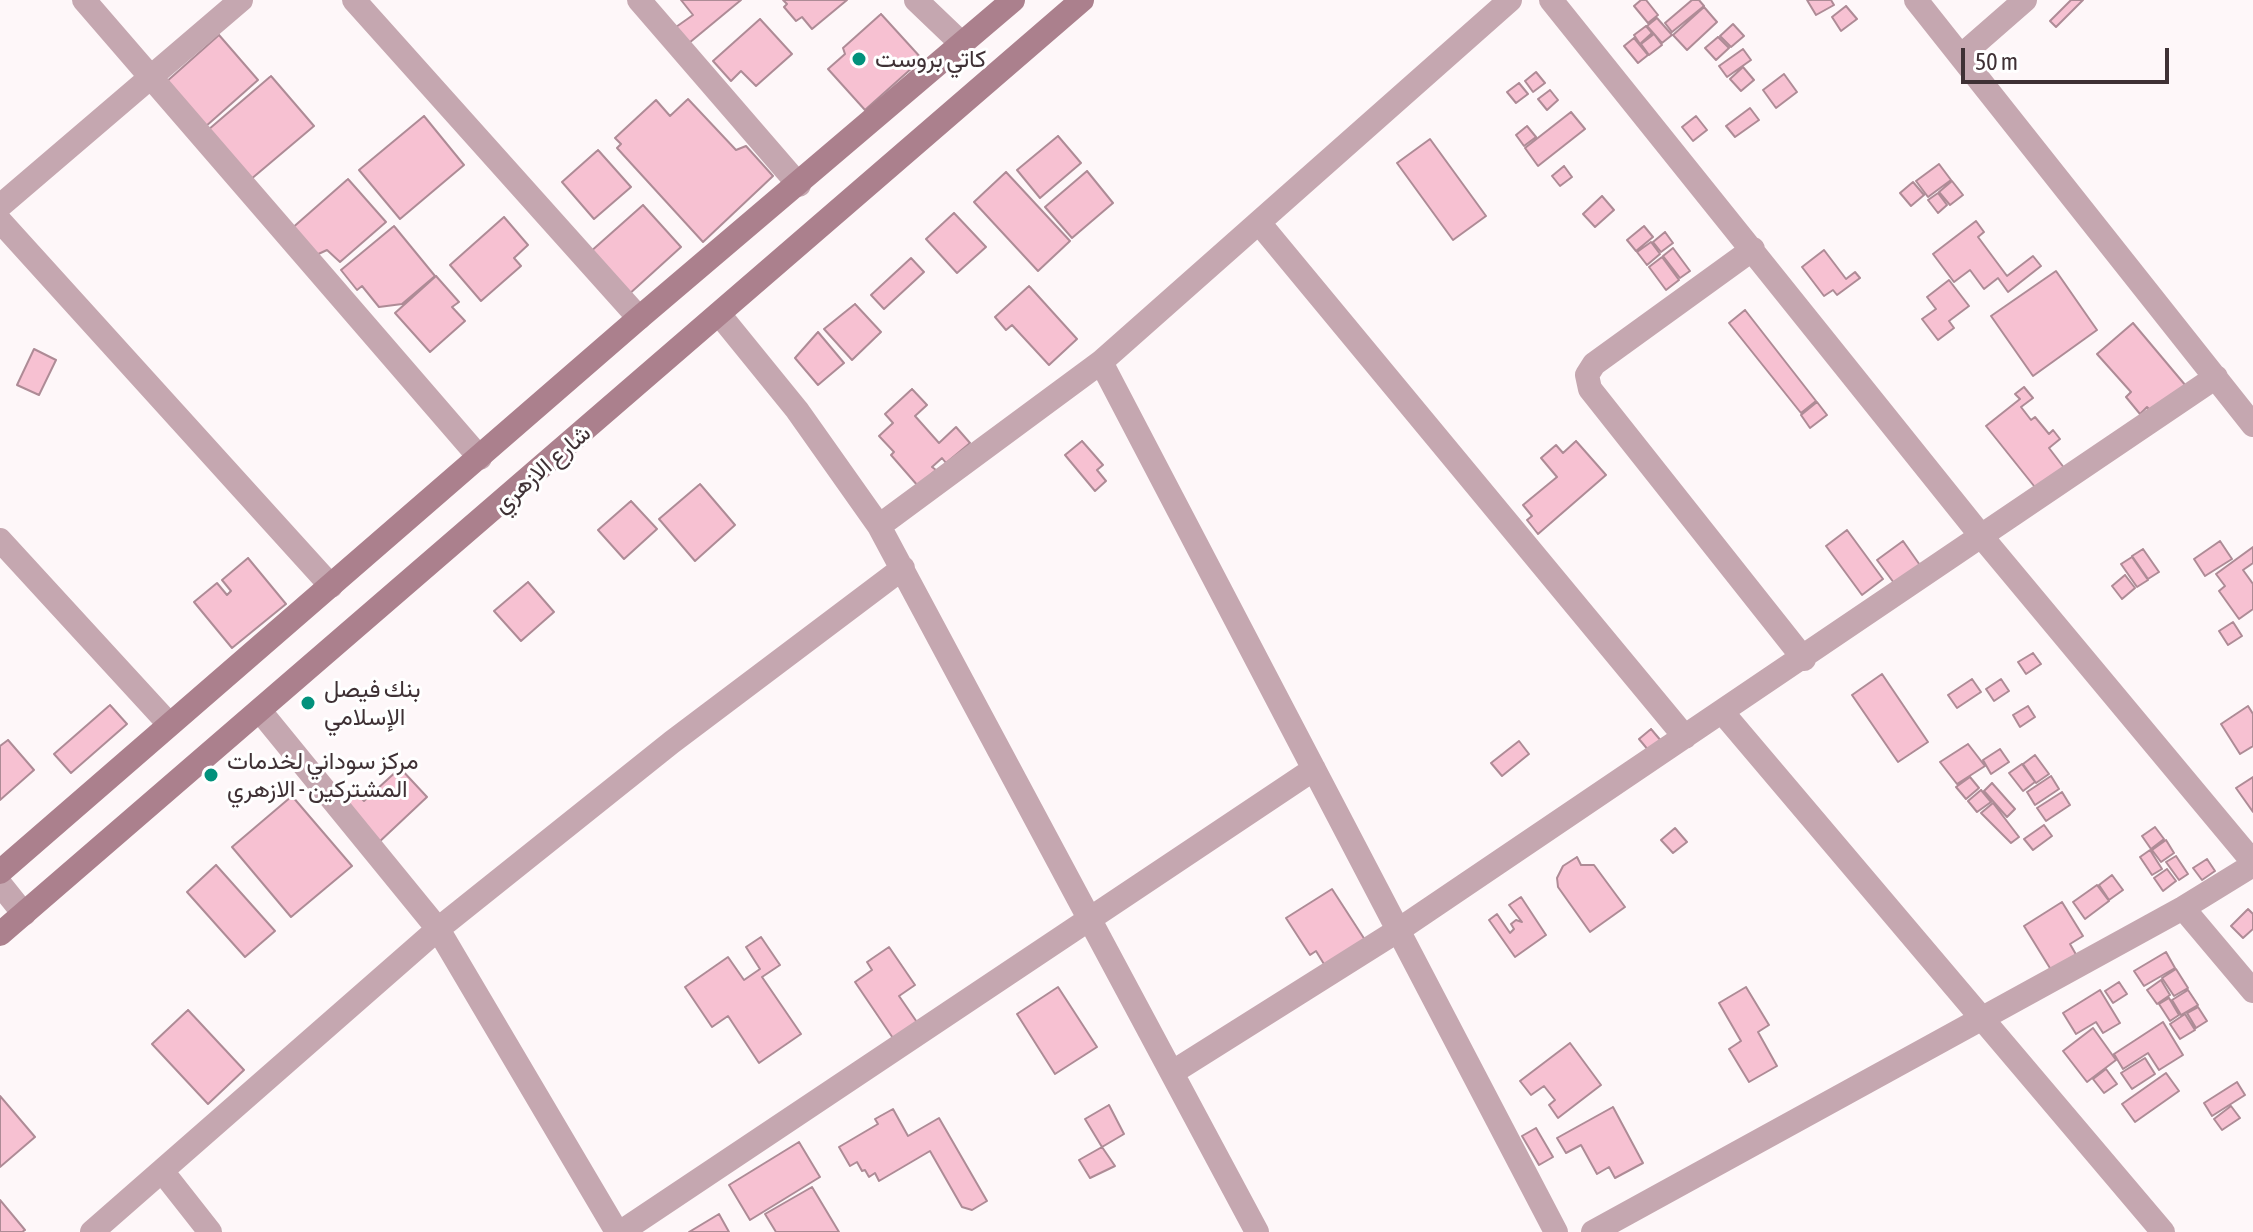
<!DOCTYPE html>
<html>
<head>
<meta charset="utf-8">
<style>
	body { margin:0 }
	#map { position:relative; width:2253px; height:1232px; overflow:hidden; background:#fef7f9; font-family:"Asap Condensed",sans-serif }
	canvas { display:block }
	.scale { position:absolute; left:1961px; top:48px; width:208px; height:36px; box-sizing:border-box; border:4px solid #3f3135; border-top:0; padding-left:10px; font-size:24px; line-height:28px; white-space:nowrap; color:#3f3135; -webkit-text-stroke:6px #fff; paint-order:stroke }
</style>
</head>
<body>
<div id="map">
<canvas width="2253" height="1232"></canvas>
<div class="scale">50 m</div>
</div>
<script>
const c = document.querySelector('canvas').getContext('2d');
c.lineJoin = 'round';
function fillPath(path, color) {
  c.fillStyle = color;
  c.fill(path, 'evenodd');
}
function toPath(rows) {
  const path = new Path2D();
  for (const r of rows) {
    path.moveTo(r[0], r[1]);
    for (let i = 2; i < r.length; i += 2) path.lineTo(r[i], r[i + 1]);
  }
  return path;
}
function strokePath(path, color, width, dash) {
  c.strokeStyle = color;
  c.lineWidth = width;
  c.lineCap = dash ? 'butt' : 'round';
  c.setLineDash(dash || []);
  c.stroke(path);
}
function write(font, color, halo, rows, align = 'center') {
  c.font = font + ' "Asap Condensed",Vazirmatn,sans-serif';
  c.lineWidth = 6;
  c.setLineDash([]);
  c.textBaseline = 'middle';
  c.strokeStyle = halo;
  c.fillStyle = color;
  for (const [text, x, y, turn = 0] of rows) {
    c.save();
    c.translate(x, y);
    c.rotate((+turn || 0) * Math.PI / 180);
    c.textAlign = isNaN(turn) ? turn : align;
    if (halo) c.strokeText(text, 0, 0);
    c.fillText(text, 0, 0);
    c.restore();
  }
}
const building = toPath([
	[681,0,741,0,689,43,676,27,693,15,681,0],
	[783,0,847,0,812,29,802,17,796,21,784,7,787,4,783,0],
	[1641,0,1646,0,1658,15,1648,23,1634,6,1641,0],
	[1692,0,1699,0,1704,6,1672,32,1665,23,1692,0],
	[1807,0,1831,0,1834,5,1816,15,1807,0],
	[2071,0,2083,0,2056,27,2050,21,2071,0],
	[1846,6,1857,19,1841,31,1832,17,1846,6],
	[1704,7,1717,22,1687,50,1673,35,1704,7],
	[881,14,922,59,865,110,828,69,845,54,843,48,881,14],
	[1657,18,1672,35,1662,43,1647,26,1657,18],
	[760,19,792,54,756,86,741,71,731,81,713,61,760,19],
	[1733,24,1744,36,1731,47,1720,36,1733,24],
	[1646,26,1652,33,1640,44,1634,35,1646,26],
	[1654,34,1662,45,1649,55,1641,44,1654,34],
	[219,35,258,80,205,127,165,83,219,35],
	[1718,37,1729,48,1716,60,1705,48,1718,37],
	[1634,38,1648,55,1638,63,1624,46,1634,38],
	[1743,49,1751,60,1727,77,1719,66,1743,49],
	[1743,67,1754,80,1741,91,1730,79,1743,67],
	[1536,72,1545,83,1533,92,1525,81,1536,72],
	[1784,74,1797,92,1776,108,1763,90,1784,74],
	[271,76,314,126,250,180,208,130,271,76],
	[1519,83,1528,94,1516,103,1507,92,1519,83],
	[1550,90,1558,100,1547,110,1538,99,1550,90],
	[688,99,736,150,746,146,773,176,703,242,617,148,621,144,615,138,656,100,670,116,688,99],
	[1750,108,1759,120,1735,137,1726,126,1750,108],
	[1571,112,1585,129,1538,166,1525,148,1571,112],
	[424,116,464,165,400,219,359,170,424,116],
	[1696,116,1707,130,1693,141,1682,127,1696,116],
	[1527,126,1536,137,1524,146,1516,135,1527,126],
	[1058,136,1081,163,1040,198,1017,170,1058,136],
	[1430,139,1486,216,1453,240,1397,163,1430,139],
	[598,150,631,187,594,219,562,182,598,150],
	[1939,164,1951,180,1928,197,1916,181,1939,164],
	[1564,166,1572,177,1560,186,1552,176,1564,166],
	[1087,171,1113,203,1072,238,1045,207,1087,171],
	[1006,172,1070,241,1038,271,974,202,1006,172],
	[348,179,386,222,340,262,327,250,314,256,290,230,348,179],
	[1952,181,1963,195,1950,205,1939,192,1952,181],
	[1913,182,1924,195,1911,206,1900,193,1913,182],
	[1938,193,1947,205,1938,213,1928,200,1938,193],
	[1602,196,1614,210,1595,227,1583,214,1602,196],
	[643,205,681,247,627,296,589,253,643,205],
	[954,213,986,247,957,273,926,239,954,213],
	[504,217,528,245,514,258,521,266,481,301,450,265,504,217],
	[1976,221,1984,232,1978,237,2007,276,2033,256,2041,266,2008,292,1998,278,1984,289,1970,270,1954,282,1933,254,1976,221],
	[394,226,435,276,402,304,379,307,362,286,357,290,341,270,394,226],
	[1644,226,1653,237,1636,251,1627,240,1644,226],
	[1665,232,1673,243,1661,252,1653,242,1665,232],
	[1651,242,1660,254,1647,265,1637,252,1651,242],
	[1673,248,1690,271,1680,278,1663,256,1673,248],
	[1824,250,1846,279,1855,272,1860,278,1837,295,1833,290,1824,296,1802,267,1824,250],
	[1662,257,1679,280,1666,290,1649,267,1662,257],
	[911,258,924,272,884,309,871,295,911,258],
	[2056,271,2097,330,2033,376,1991,316,2056,271],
	[436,276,459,302,452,307,465,321,430,352,395,313,436,276],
	[1949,280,1969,306,1949,321,1954,328,1938,340,1922,319,1936,309,1927,297,1949,280],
	[1029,286,1077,339,1049,365,1012,325,1006,330,995,317,1029,286],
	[855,304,881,332,852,360,824,329,855,304],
	[1745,310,1816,401,1801,413,1729,323,1745,310],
	[2133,323,2186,386,2154,414,2147,407,2140,414,2126,397,2131,392,2097,354,2133,323],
	[818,332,844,363,818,385,795,358,818,332],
	[34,349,56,360,39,395,17,385,34,349],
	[2024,387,2033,398,2021,407,2031,420,2035,417,2049,434,2053,430,2060,439,2049,448,2065,469,2038,491,1986,426,2020,399,2015,394,2024,387],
	[912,389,927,405,915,416,939,443,956,427,970,443,946,463,942,458,932,467,936,470,918,486,891,455,894,452,879,436,893,423,885,414,912,389],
	[1817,402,1827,415,1810,428,1801,415,1817,402],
	[1082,441,1103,465,1097,470,1106,481,1095,491,1065,455,1082,441],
	[1576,441,1606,475,1538,534,1527,520,1532,516,1523,505,1557,477,1541,458,1556,445,1563,453,1576,441],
	[700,484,735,525,695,561,659,519,700,484],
	[631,501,657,529,624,559,598,530,631,501],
	[1847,530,1883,579,1862,595,1826,546,1847,530],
	[1903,541,1922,568,1897,587,1877,560,1903,541],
	[2220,541,2232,559,2205,576,2194,559,2220,541],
	[2253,547,2253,563,2243,570,2253,584,2253,609,2239,619,2219,591,2225,586,2216,574,2253,547],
	[2143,549,2159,572,2148,579,2132,556,2143,549],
	[2132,557,2148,580,2137,587,2121,564,2132,557],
	[248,558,286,604,232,648,194,602,217,583,227,595,231,591,222,580,248,558],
	[2125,575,2135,588,2122,599,2112,586,2125,575],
	[528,582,554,612,521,641,494,611,528,582],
	[2233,622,2242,636,2228,645,2219,631,2233,622],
	[2033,653,2041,664,2026,674,2018,662,2033,653],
	[1882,674,1928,742,1898,762,1852,695,1882,674],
	[1972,679,1981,692,1957,708,1948,695,1972,679],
	[2001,679,2009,691,1994,701,1986,689,2001,679],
	[110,705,127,724,71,773,54,754,110,705],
	[2028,706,2035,717,2020,727,2013,715,2028,706],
	[2248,706,2253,714,2253,746,2240,754,2221,724,2248,706],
	[1651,729,1662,742,1649,751,1639,739,1651,729],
	[8,740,34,770,0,800,0,746,8,740],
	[1519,741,1529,754,1502,776,1491,763,1519,741],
	[1968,744,1985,766,1957,784,1940,762,1968,744],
	[2000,749,2009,762,1991,774,1983,760,2000,749],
	[2035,755,2049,774,2036,783,2023,764,2035,755],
	[2022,764,2035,782,2023,791,2009,773,2022,764],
	[400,768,427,797,377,844,337,801,352,787,364,801,400,768],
	[2051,776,2059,789,2035,805,2027,792,2051,776],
	[1970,777,1979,788,1966,799,1956,787,1970,777],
	[2253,777,2253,812,2236,788,2253,777],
	[1992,783,2015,809,2007,817,1984,791,1992,783],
	[1981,790,1991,802,1977,812,1968,801,1981,790],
	[2062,792,2070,805,2046,821,2037,808,2062,792],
	[292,796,352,866,291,917,232,847,292,796],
	[1993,803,2019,837,2011,843,1981,813,1993,803],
	[2044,825,2052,836,2033,850,2024,839,2044,825],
	[2155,827,2164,839,2151,849,2142,836,2155,827],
	[1675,828,1687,842,1673,853,1661,840,1675,828],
	[2166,840,2174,853,2161,862,2152,850,2166,840],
	[2150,850,2162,869,2152,875,2140,857,2150,850],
	[2176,856,2188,874,2179,880,2166,862,2176,856],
	[1577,857,1581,865,1594,865,1625,907,1590,932,1558,887,1557,878,1563,866,1577,857],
	[2207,859,2215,871,2202,880,2193,868,2207,859],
	[216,865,275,931,245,957,187,892,216,865],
	[2167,869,2176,881,2163,891,2154,878,2167,869],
	[2112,875,2123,890,2109,900,2099,885,2112,875],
	[2097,885,2109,901,2085,919,2073,902,2097,885],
	[1332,889,1367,943,1327,969,1316,951,1310,955,1286,918,1332,889],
	[1521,897,1546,935,1515,957,1489,920,1497,914,1510,933,1514,929,1511,924,1516,920,1522,922,1509,905,1521,897],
	[2062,902,2083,936,2070,944,2078,958,2053,973,2024,926,2062,902],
	[2248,909,2253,914,2253,929,2243,938,2231,926,2248,909],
	[761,937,780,965,762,977,801,1034,759,1063,728,1016,712,1027,685,987,728,957,744,980,760,969,746,947,761,937],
	[889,947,915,985,899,996,921,1028,897,1044,855,982,872,970,867,962,889,947],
	[2166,952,2175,968,2144,986,2134,971,2166,952],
	[2176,969,2188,988,2174,996,2162,978,2176,969],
	[2161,980,2170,995,2157,1004,2147,990,2161,980],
	[2119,982,2127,994,2113,1003,2105,991,2119,982],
	[1058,987,1097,1047,1055,1074,1017,1014,1058,987],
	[1746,987,1769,1025,1758,1032,1777,1066,1749,1082,1729,1049,1741,1041,1719,1003,1746,987],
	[2100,990,2120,1023,2103,1033,2096,1022,2076,1034,2063,1013,2100,990],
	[2188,990,2198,1005,2181,1015,2172,1000,2188,990],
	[2169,998,2179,1015,2170,1021,2159,1004,2169,998],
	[2198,1007,2207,1021,2196,1028,2187,1013,2198,1007],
	[188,1010,244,1070,208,1104,152,1044,188,1010],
	[2185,1014,2195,1030,2180,1039,2170,1024,2185,1014],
	[2163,1022,2183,1055,2159,1070,2148,1053,2123,1069,2114,1054,2163,1022],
	[2093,1028,2116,1060,2087,1082,2063,1051,2093,1028],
	[1570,1043,1601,1085,1558,1118,1549,1105,1555,1100,1544,1086,1531,1095,1520,1081,1570,1043],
	[2145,1058,2155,1074,2132,1089,2121,1073,2145,1058],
	[2106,1069,2117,1084,2104,1093,2093,1079,2106,1069],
	[2166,1073,2179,1091,2135,1122,2122,1104,2166,1073],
	[2237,1082,2245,1095,2212,1116,2204,1103,2237,1082],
	[0,1096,35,1137,0,1167,0,1096],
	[1109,1105,1124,1134,1102,1147,1085,1119,1109,1105],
	[2231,1106,2240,1118,2222,1130,2214,1119,2231,1106],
	[1613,1107,1643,1163,1615,1178,1609,1167,1597,1174,1581,1145,1566,1153,1557,1138,1613,1107],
	[893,1109,908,1136,939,1118,987,1201,972,1210,962,1207,930,1151,879,1181,875,1173,869,1177,865,1170,862,1171,857,1162,850,1166,839,1147,878,1124,875,1119,893,1109],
	[1536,1128,1553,1157,1539,1165,1522,1136,1536,1128],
	[799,1142,820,1177,750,1220,729,1185,799,1142],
	[1102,1147,1115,1166,1090,1178,1079,1160,1102,1147],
	[812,1187,839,1232,776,1232,765,1214,812,1187],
	[0,1200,25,1230,22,1232,0,1232,0,1200],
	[719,1214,729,1232,689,1232,719,1214]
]);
fillPath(building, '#f7c1d2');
strokePath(building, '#ae8b96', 2);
strokePath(toPath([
	[84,0,480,458],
	[354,0,639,318],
	[639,0,799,185],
	[916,0,962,44],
	[1551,0,1982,537,2253,862],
	[1916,0,2253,425],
	[1962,55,2025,0],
	[0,206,241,0],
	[0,221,331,586],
	[1260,224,1685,737],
	[1753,249,1594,364,1587,375,1590,389,1804,659],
	[719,314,797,410,879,526,1257,1232],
	[1101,362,1556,1232],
	[879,526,1101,362,1510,0],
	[0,540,169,724],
	[260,711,438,929,617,1232],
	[1723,713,2163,1232],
	[0,884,24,914],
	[2183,908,2253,991],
	[1173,1072,1397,931,2216,377],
	[162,1171,210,1232],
	[92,1232,438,929,672,742,903,568],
	[621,1232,1314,769],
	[1593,1232,2183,908,2253,865]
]), '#c5a7b0', 24);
strokePath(toPath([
	[0,872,639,318,1013,0],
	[0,934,1082,0]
]), '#ab808d', 24);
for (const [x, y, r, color] of [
	[859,59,8,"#02917c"],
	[308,703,8,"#02917c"],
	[211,775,8,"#02917c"]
]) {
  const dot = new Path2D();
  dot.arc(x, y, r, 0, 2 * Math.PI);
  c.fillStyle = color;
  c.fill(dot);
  strokePath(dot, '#fff', 3);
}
write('24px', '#3f3135', '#fff', [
	["كاتي بروست",875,59],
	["بنك فيصل",324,689],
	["الإسلامي",324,717],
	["مركز سوداني لخدمات",227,761],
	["المشتركين - الازهري",227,789]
], 'left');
write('24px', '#3f3135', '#fff', [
	["شارع الازهري",542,469,-41]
]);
</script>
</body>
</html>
